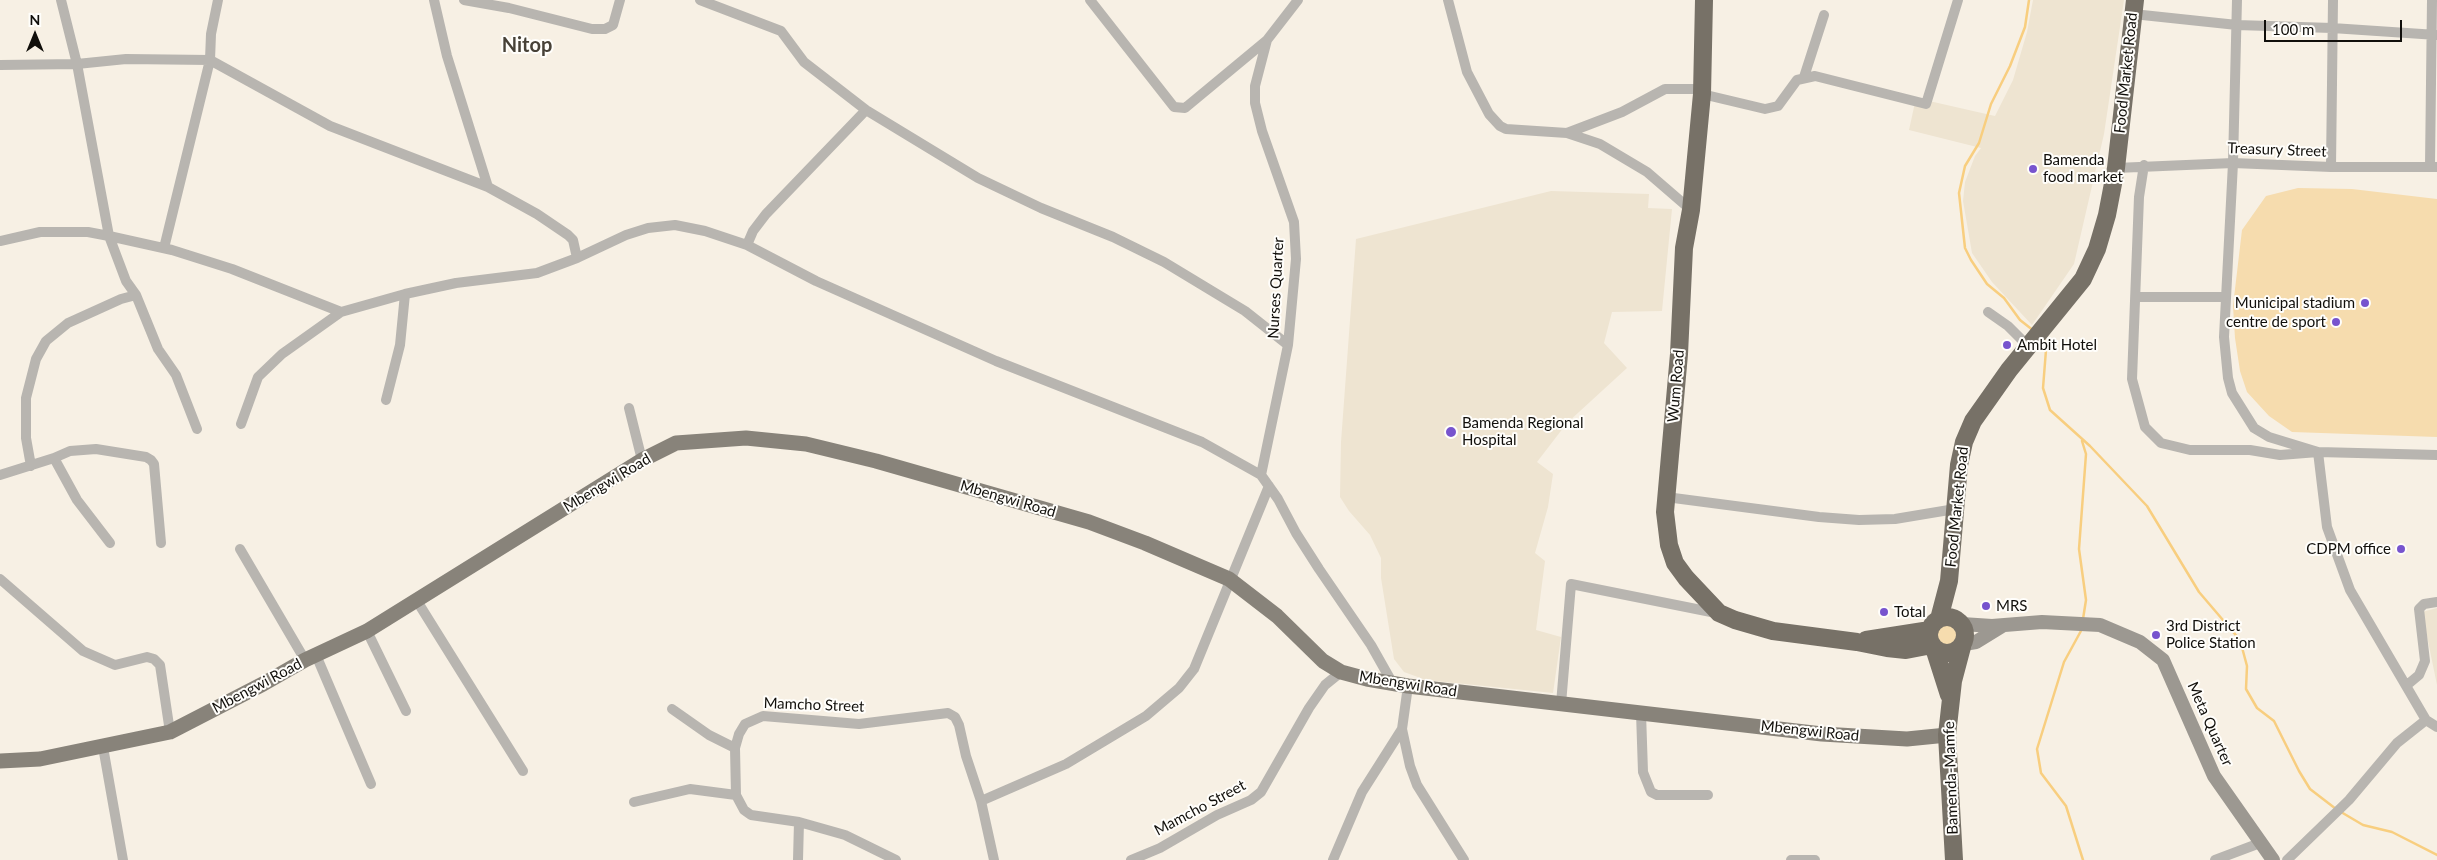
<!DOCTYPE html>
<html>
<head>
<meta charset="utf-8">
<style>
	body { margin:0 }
	#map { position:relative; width:2437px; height:860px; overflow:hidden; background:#f7f0e4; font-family:Lato,sans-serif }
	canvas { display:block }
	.north { position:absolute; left:10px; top:10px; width:50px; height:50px; -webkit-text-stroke:4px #fffefb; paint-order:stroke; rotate:0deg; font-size:14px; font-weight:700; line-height:20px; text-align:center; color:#110f0b }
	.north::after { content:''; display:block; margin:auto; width:18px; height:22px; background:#110f0b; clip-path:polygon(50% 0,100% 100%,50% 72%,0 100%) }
	.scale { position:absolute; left:2264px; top:20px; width:138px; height:22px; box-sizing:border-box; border:2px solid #110f0b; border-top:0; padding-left:6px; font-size:15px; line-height:18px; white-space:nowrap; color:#110f0b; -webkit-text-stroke:4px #fffefb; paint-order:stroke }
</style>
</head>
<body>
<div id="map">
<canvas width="2437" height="860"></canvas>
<div class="north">N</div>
<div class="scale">100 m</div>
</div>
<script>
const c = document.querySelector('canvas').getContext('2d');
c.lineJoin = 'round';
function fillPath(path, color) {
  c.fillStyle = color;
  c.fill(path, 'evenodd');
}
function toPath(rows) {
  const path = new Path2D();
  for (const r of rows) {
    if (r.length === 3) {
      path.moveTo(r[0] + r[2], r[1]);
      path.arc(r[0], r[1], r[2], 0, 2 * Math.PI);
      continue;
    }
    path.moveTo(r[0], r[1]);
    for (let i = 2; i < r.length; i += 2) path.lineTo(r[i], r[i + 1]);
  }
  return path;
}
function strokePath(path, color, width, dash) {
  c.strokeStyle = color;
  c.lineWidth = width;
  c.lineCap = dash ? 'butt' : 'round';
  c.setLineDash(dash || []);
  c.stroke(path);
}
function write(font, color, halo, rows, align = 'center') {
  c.font = font + ' Lato,sans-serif';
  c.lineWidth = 4;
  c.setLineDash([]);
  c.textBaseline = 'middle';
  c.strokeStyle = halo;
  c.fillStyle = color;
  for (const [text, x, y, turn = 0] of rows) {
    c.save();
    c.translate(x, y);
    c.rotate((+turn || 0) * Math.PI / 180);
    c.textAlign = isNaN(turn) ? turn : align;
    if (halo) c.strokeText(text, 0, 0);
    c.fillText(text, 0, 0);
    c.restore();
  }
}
fillPath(toPath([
	[2033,0,2124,0,2104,134,2074,264,2032,325,1992,282,1972,253,1963,201,1965,182,1975,156,1981,148,1909,130,1916,98,1995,116,2013,80,2027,32],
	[1551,191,1649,194,1648,208,1672,209,1662,311,1612,312,1604,343,1627,368,1567,423,1537,462,1553,474,1548,507,1535,553,1545,561,1536,630,1561,637,1553,693,1426,680,1404,672,1394,659,1381,578,1381,558,1370,535,1349,511,1340,497,1341,442,1356,239],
	[2437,608,2437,685,2422,612]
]), '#eee4d1');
fillPath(toPath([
	[2298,188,2352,189,2437,199,2437,437,2292,432,2269,416,2247,392,2240,371,2235,338,2233,306,2242,230,2266,196],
	[1948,635,11]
]), '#f6dcae');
strokePath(toPath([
	[2029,0,2025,27,2010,66,1991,104,1979,143,1965,166,1959,193,1965,248,1971,260,1987,284,2004,298,2020,320,2034,331],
	[2044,339,2046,350,2043,388,2050,410,2090,446,2147,506,2199,592,2240,640,2247,666,2246,689,2257,708,2274,721,2299,771,2310,789,2336,809],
	[2082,441,2086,454,2079,549,2086,600,2083,619],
	[2082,629,2064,662,2037,749,2041,773,2066,806,2083,860],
	[2341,812,2363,825,2392,832,2437,855]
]), '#f8ce7f', 2.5);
strokePath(toPath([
	[218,0,211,34,210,60,330,126,488,187,537,214,568,235,573,240,577,258],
	[434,0,447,56,488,187],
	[464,0,509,8,592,29,605,29,613,25,620,0],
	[700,0,781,31,804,62,866,110,978,178,1041,208,1113,237,1164,262,1245,311,1288,345],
	[1090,0,1174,107,1185,108,1267,40],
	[1448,0,1467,72,1489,114,1500,126,1506,129,1567,133,1600,144,1647,172,1691,210],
	[2237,0,2233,163,2224,337,2228,378,2232,393,2254,428,2269,437,2318,452,2437,455],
	[2133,14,2237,25,2332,28,2437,35],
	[0,65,77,64,126,59,210,60,164,248],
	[1804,77,1824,15],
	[1702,94,1765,109,1778,106,1797,80,1815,76,1926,104,1958,0],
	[1567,133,1622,112,1665,89,1702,89],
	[2144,165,2139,197,2132,379,2145,427,2161,443,2190,450,2250,450,2280,455,2318,452,2327,527,2350,590,2426,720,2437,727],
	[2430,166,2432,0],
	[2331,167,2333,0],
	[2116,168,2233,163,2331,167,2437,167],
	[0,241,40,232,88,232,109,236,172,250,232,269,341,312,405,294,456,283,537,273,577,258,626,235,648,228,675,225,705,231,747,245,816,281,996,361,1202,442,1261,475,1278,499,1296,533,1319,569,1371,645,1393,684],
	[747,245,753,231,766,214,866,110],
	[136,295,158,349,176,375,197,429],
	[2136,297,2226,297],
	[1988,312,2008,326,2028,346],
	[386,400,400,345,405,294],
	[629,408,642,460],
	[241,424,258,377,282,354,341,312],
	[54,458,70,451,96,449,146,457,151,460,154,464,161,543],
	[31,466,26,438,26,398,36,359,46,341,68,323,121,299,136,295,126,281,109,236,77,64,61,0],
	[0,475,54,458,77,500,110,543],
	[1261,475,1288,345,1296,259,1294,222,1262,131,1255,103,1255,86,1267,40,1298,0],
	[1666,497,1819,517,1859,520,1895,519,1955,509],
	[240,549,305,660],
	[0,579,83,651,115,665,147,657,154,659,160,665,170,732],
	[417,601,523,771],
	[367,631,406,711],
	[316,655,371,784],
	[2407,685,2419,675,2425,661,2419,609,2424,604,2437,602],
	[1408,686,1402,729,1410,766,1417,785,1464,860],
	[1561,704,1571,584,1716,613],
	[672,709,709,735,735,748],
	[1641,713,1643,772,1651,792,1657,795,1708,795],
	[103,747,123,860],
	[981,801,1066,764,1146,716,1179,688,1194,669,1269,486],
	[634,802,690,789,736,795],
	[798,860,799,822],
	[896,860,845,835,799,822,751,815,744,810,736,795,735,748,739,734,745,724,763,716,859,724,948,713,955,717,959,725,966,756,981,801,994,860],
	[1131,860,1160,848,1217,815,1251,800,1261,792,1309,708,1325,685,1341,672],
	[1333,860,1362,792,1402,729],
	[1791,860,1815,860],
	[2215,860,2260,843],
	[2287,860,2349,800,2397,743,2426,720]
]), '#b8b5b0', 10);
strokePath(toPath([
	[1962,624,1992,626,2042,622,2100,625,2140,642,2163,660,2214,776,2273,860],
	[1964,644,1976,642,2002,626]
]), '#9c9891', 14);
strokePath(toPath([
	[0,761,40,759,170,732,263,684,305,660,367,631,642,460,676,443,746,438,806,444,876,461,1089,522,1145,543,1229,579,1277,616,1323,661,1341,672,1367,679,1408,686,1822,734,1907,739,1947,735]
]), '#88837a', 15);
strokePath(toPath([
	[1704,0,1702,94,1691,210,1684,248,1679,354,1665,512,1669,545,1675,563,1686,578,1719,613,1735,620,1773,631,1857,642,1887,648,1906,650,1932,645],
	[1947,635,18],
	[1939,619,1949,581,1959,465,1964,442,1973,421,2009,370,2083,279,2097,249,2107,215,2116,168,2135,0],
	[1866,640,1930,630],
	[1934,648,1949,695],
	[1954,860,1947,735,1953,681,1962,647]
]), '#777167', 18);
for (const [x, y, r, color] of [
	[2033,169,5,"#7754ce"],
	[2365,303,5,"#7754ce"],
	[2336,322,5,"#7754ce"],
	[2007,345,5,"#7754ce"],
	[1451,432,6,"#7754ce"],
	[2401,549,5,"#7754ce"],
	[1986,606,5,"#7754ce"],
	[1884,612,5,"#7754ce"],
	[2156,635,5,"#7754ce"]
]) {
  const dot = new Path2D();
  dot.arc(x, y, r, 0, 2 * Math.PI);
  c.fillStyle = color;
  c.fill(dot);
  strokePath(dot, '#fffefb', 2);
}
write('15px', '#110f0b', '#fffefb', [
	["Food Market Road",2126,73,-84],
	["Treasury Street",2277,150,2],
	["Nurses Quarter",1276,288,-87],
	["Wum Road",1676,386,-85],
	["Mbengwi Road",607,483,-31],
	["Mbengwi Road",1008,499,16],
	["Food Market Road",1957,507,-84],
	["Mbengwi Road",1408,684,9],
	["Mbengwi Road",257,686,-28],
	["Mamcho Street",814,705,2],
	["Meta Quarter",2210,724,66],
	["Mbengwi Road",1810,731,6],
	["Bamenda-Mamfe",1951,778,-92],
	["Mamcho Street",1200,808,-28]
]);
write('15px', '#110f0b', '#fffefb', [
	["Bamenda",2043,160],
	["food market",2043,177],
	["Municipal stadium",2355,303,"right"],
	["centre de sport",2326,322,"right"],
	["Ambit Hotel",2017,345],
	["Bamenda Regional",1462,423],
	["Hospital",1462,440],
	["CDPM office",2391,549,"right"],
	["MRS",1996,606],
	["Total",1894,612],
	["3rd District",2166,626],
	["Police Station",2166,643]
], 'left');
write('bold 20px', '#474137', '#fffefb', [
	["Nitop",527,46]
]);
</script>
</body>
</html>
